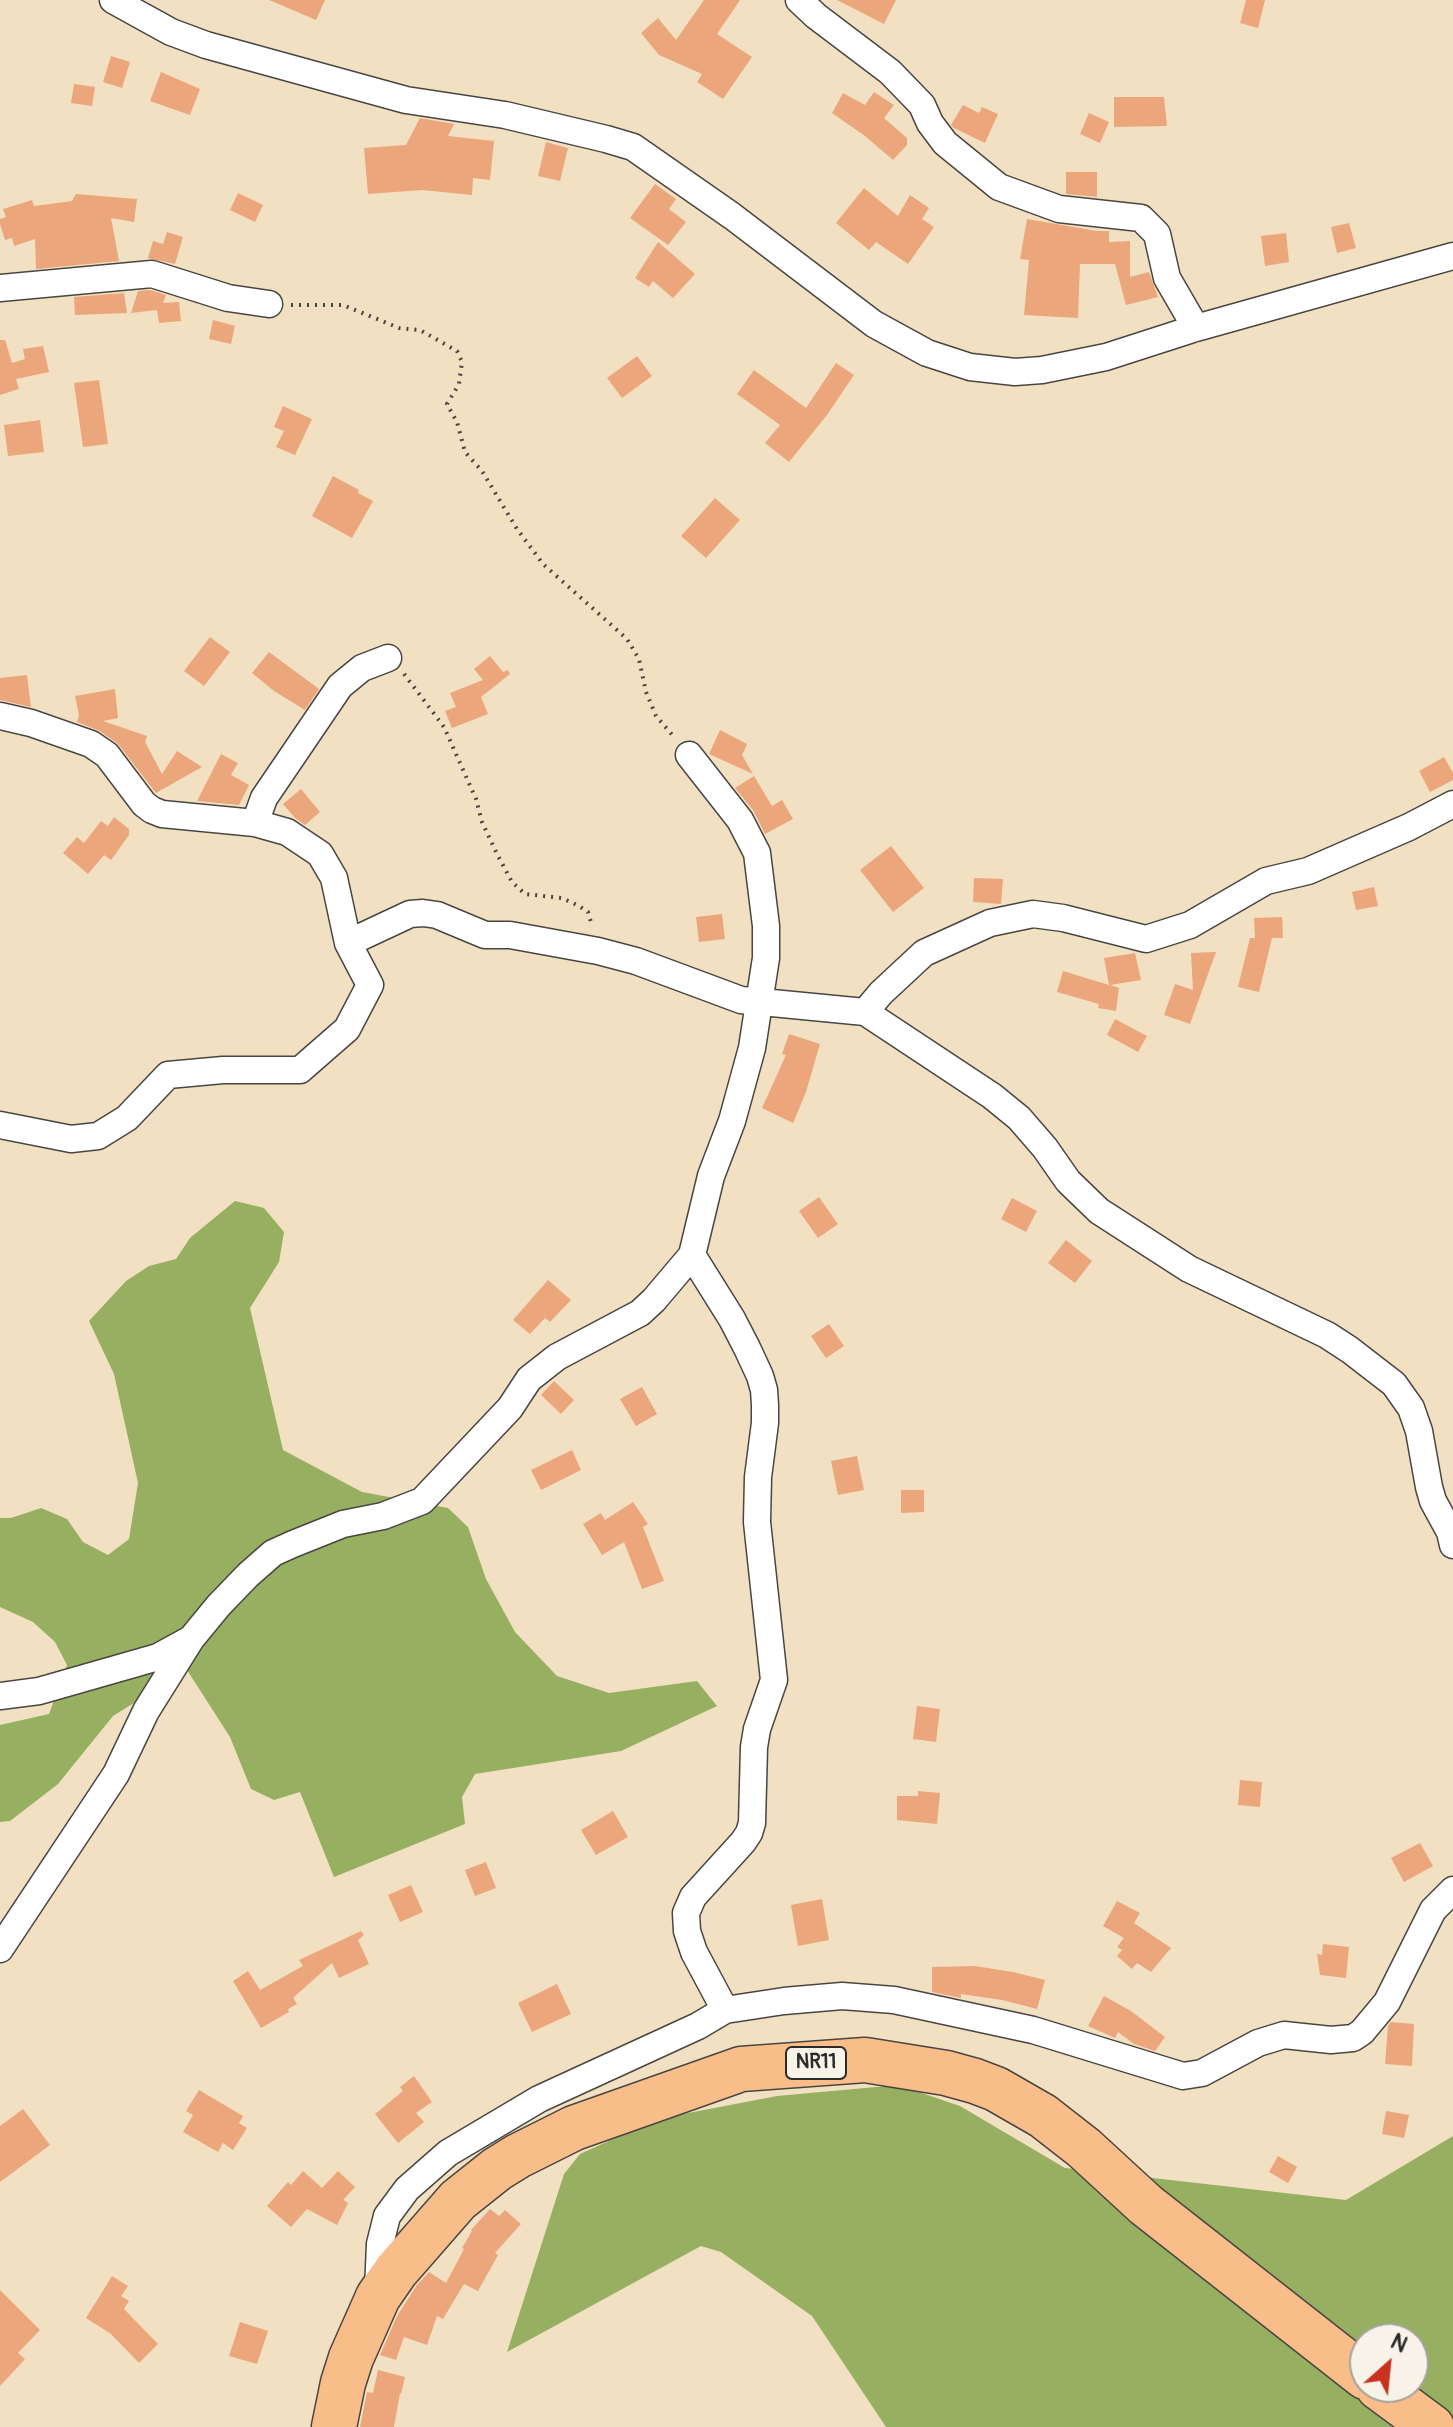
<!DOCTYPE html>
<html>
<head>
<meta charset="utf-8">
<style>
	body { margin:0 }
	#map { position:relative; width:1453px; height:2427px; overflow:hidden; background:#f2e0c3; font-family:Pangolin,sans-serif }
	canvas { display:block }
	.north { position:absolute; left:1349px; top:2323px; width:80px; height:80px; box-sizing:border-box; background:#f7f3e8; border:2px solid #a5a39c; border-radius:50%; rotate:27deg; font-size:22px; font-weight:700; line-height:32px; text-align:center; color:#2b2b2b }
	.north::after { content:''; display:block; margin:auto; width:28px; height:36px; background:#c8321e; clip-path:polygon(50% 0,100% 100%,50% 72%,0 100%) }
</style>
</head>
<body>
<div id="map">
<canvas width="1453" height="2427"></canvas>
<div class="north">N</div>
</div>
<script>
const c = document.querySelector('canvas').getContext('2d');
c.lineJoin = 'round';
function fillPath(path, color) {
  c.fillStyle = color;
  c.fill(path, 'evenodd');
}
function toPath(rows) {
  const path = new Path2D();
  for (const r of rows) {
    path.moveTo(r[0], r[1]);
    for (let i = 2; i < r.length; i += 2) path.lineTo(r[i], r[i + 1]);
  }
  return path;
}
function strokePath(path, color, width, dash) {
  c.strokeStyle = color;
  c.lineWidth = width;
  c.lineCap = dash ? 'butt' : 'round';
  c.setLineDash(dash || []);
  c.stroke(path);
}
function write(font, color, halo, rows, align = 'center') {
  c.font = font + ' Pangolin,sans-serif';
  c.lineWidth = 6;
  c.setLineDash([]);
  c.textBaseline = 'middle';
  c.strokeStyle = halo;
  c.fillStyle = color;
  for (const [text, x, y, turn = 0] of rows) {
    c.save();
    c.translate(x, y);
    c.rotate((+turn || 0) * Math.PI / 180);
    c.textAlign = isNaN(turn) ? turn : align;
    if (halo) c.strokeText(text, 0, 0);
    c.fillText(text, 0, 0);
    c.restore();
  }
}
fillPath(toPath([
	[235,1201,264,1208,284,1232,279,1262,250,1308,283,1450,362,1492,448,1508,468,1527,486,1579,515,1632,557,1676,609,1693,697,1681,717,1706,621,1751,475,1774,462,1797,465,1824,334,1877,300,1792,274,1800,251,1789,230,1737,187,1670,113,1716,58,1784,10,1821,0,1822,0,1725,49,1714,67,1665,55,1642,33,1622,0,1607,0,1518,11,1518,41,1508,67,1519,83,1542,108,1555,129,1539,138,1483,114,1374,89,1321,126,1281,149,1266,176,1259,190,1238],
	[898,2085,960,2106,1065,2168,1346,2200,1453,2136,1453,2427,886,2427,812,2316,721,2252,701,2246,507,2352,564,2174,580,2154,657,2119,777,2096],
	[1365,2339,1413,2339,1413,2387,1365,2387]
]), '#97af60');
fillPath(toPath([
	[269,0,325,0,316,20],
	[704,0,740,0,717,34,752,57,723,99,697,82,702,74,659,55,641,33,658,18,676,40],
	[837,0,896,0,884,24],
	[1246,0,1265,0,1258,28,1240,23],
	[111,56,130,62,122,88,103,82],
	[161,72,200,89,190,115,150,101],
	[74,84,95,87,92,106,71,103],
	[874,92,894,105,884,118,907,138,907,145,893,160,865,136,832,113,843,93,865,105],
	[1114,97,1164,97,1167,126,1114,127],
	[963,105,979,113,982,107,998,114,985,143,954,128,951,125],
	[1089,113,1109,122,1100,143,1080,134],
	[420,118,454,124,448,136,494,141,490,180,473,178,472,195,422,190,368,194,364,148,406,145],
	[546,142,568,148,560,181,538,176],
	[1066,172,1097,172,1097,197,1066,194],
	[655,184,676,199,669,209,686,222,668,245,630,218],
	[864,188,898,216,910,195,929,208,922,219,934,227,908,264,876,242,869,250,836,223],
	[238,193,263,205,255,222,230,210],
	[76,194,137,199,134,222,111,218,119,261,36,269,35,239,14,246,12,238,5,240,0,224,0,219,6,217,3,209,32,200,34,206,72,201],
	[1027,219,1097,231,1109,231,1109,242,1130,241,1130,277,1149,272,1158,297,1126,305,1115,264,1080,264,1078,318,1024,315,1029,260,1020,259],
	[1349,223,1356,248,1337,253,1331,227],
	[167,232,183,237,175,264,148,258,153,241,163,244],
	[1286,233,1289,262,1265,266,1261,236],
	[658,242,695,274,673,298,653,281,649,287,635,278],
	[150,290,166,295,163,303,179,302,181,321,159,323,157,310,131,313,138,291],
	[124,293,127,313,75,315,74,297],
	[213,320,235,326,231,344,209,339],
	[0,340,5,340,12,363,25,359,23,349,43,346,49,372,16,379,19,389,0,395],
	[637,356,652,376,622,398,607,378],
	[836,363,854,375,827,415,789,462,765,443,780,425,737,394,754,370,806,408],
	[99,380,108,444,83,447,74,383],
	[283,406,312,419,295,455,276,447,284,431,274,427],
	[40,420,44,452,8,456,4,425],
	[333,476,359,490,358,493,373,501,352,538,312,516],
	[715,498,740,520,706,558,681,536],
	[210,637,230,652,204,686,184,671],
	[269,652,319,689,305,710,274,691,252,673],
	[490,656,503,672,508,670,510,674,481,697,488,714,452,728,445,711,456,707,450,693,483,680,474,669],
	[27,675,31,707,0,700,0,678],
	[115,689,118,718,103,721,147,736,145,742,162,774,177,751,202,767,156,793,118,744,100,731,77,722,79,715,75,696],
	[720,730,747,744,742,755,753,774,709,754],
	[221,754,238,763,231,775,249,785,239,805,197,801],
	[1444,757,1453,773,1453,780,1430,792,1419,771],
	[754,776,772,806,782,800,793,819,765,834,753,810,735,788],
	[301,789,320,812,305,825,296,819,283,804],
	[114,817,129,829,129,835,111,860,104,855,88,874,63,853,77,837,84,843,101,821,108,826],
	[891,846,924,888,893,912,860,870],
	[974,878,1003,879,1001,904,973,902],
	[1374,887,1378,906,1356,910,1352,892],
	[722,914,725,939,699,942,696,917],
	[1282,917,1283,938,1272,938,1259,992,1238,987,1250,938,1255,938,1254,918],
	[1216,952,1190,1024,1164,1015,1175,984,1193,990,1191,953],
	[1135,953,1141,980,1110,985,1119,988,1116,1011,1098,1008,1099,1004,1057,992,1063,971,1109,985,1104,958],
	[1115,1019,1147,1036,1138,1052,1107,1035],
	[789,1034,820,1044,806,1092,793,1123,762,1108,786,1055,782,1054],
	[819,1197,838,1224,818,1238,799,1211],
	[1012,1198,1037,1211,1026,1232,1001,1219],
	[1066,1240,1092,1261,1075,1283,1048,1263],
	[548,1280,571,1300,550,1322,545,1318,530,1334,513,1320],
	[829,1324,844,1346,826,1358,811,1336],
	[554,1381,574,1400,561,1414,541,1395],
	[642,1387,657,1414,636,1426,620,1399],
	[572,1450,581,1470,541,1490,531,1470],
	[857,1456,864,1490,838,1495,831,1461],
	[901,1490,924,1490,924,1512,901,1513],
	[633,1502,648,1524,643,1527,664,1581,642,1589,624,1542,602,1555,583,1524,601,1513,605,1520],
	[917,1706,940,1709,936,1742,913,1739],
	[1240,1780,1262,1782,1260,1807,1238,1805],
	[918,1791,940,1793,937,1824,897,1820,897,1796,918,1796],
	[613,1811,628,1837,596,1855,581,1830],
	[1420,1843,1433,1866,1404,1882,1391,1858],
	[486,1862,496,1888,475,1896,465,1870],
	[411,1885,423,1912,400,1922,388,1895],
	[822,1899,829,1940,798,1946,791,1905],
	[1117,1901,1140,1913,1134,1923,1171,1948,1151,1972,1137,1963,1132,1969,1117,1956,1122,1950,1117,1947,1124,1938,1103,1926],
	[361,1931,364,1935,358,1940,369,1964,339,1978,332,1963,293,1998,297,2004,288,2009,289,2012,261,2028,233,1981,248,1971,260,1990,303,1966,299,1960],
	[1323,1944,1349,1947,1346,1978,1320,1975,1317,1954,1322,1955],
	[975,1966,1013,1972,1045,1980,1037,2009,1002,2000,961,1994,961,1998,932,1992,932,1967],
	[557,1984,571,2014,532,2032,518,2003],
	[1104,1996,1131,2011,1165,2037,1155,2051,1134,2044,1118,2032,1115,2038,1088,2026],
	[1391,2022,1414,2024,1412,2066,1385,2064,1388,2026],
	[414,2076,432,2102,416,2113,424,2122,398,2143,375,2114,403,2091,400,2087],
	[199,2090,243,2116,239,2123,247,2128,233,2150,223,2143,218,2152,183,2132,193,2115,186,2111],
	[23,2109,50,2145,0,2182,0,2126],
	[1386,2111,1409,2115,1404,2138,1382,2134],
	[1278,2156,1297,2167,1288,2183,1269,2172],
	[303,2171,322,2188,338,2171,355,2187,343,2200,348,2203,337,2225,307,2209,291,2227,267,2206,288,2182,291,2185],
	[490,2209,499,2216,505,2210,521,2224,495,2253,498,2255,478,2291,464,2284,443,2319,437,2316,427,2345,404,2337,396,2360,380,2355,397,2316,417,2285,429,2272,446,2283,464,2249,462,2248,472,2231,471,2230],
	[112,2276,128,2286,121,2296,129,2301,124,2309,158,2344,139,2363,111,2334,86,2318],
	[0,2290,40,2330,18,2353,25,2359,0,2386],
	[240,2322,268,2331,257,2364,229,2356],
	[378,2370,405,2377,401,2394,400,2393,394,2427,360,2427,367,2392,373,2393]
]), '#eca67b');
const street = toPath([
	[113,0,171,32,206,45,406,100,505,115,606,139,633,147,732,216,874,324,927,353,970,367,1015,372,1042,370,1106,357,1196,328,1453,256],
	[799,0,816,16,890,72,922,105,930,123,945,143,999,187,1059,209,1141,218,1157,234,1167,278,1196,328],
	[0,288,152,274,228,298,269,304],
	[0,716,31,723,91,744,107,755,144,804,152,810,162,814,255,823,287,832,320,854,334,878,348,943,370,985,347,1029,300,1070,223,1070,168,1075,127,1118,98,1136,71,1139,0,1125],
	[255,823,264,798,340,686,362,668,388,658],
	[348,943,410,914,423,913,437,915,485,935,510,935,598,951,636,961,741,1000,865,1012,881,993,924,953,990,923,1033,914,1063,918,1146,939,1190,925,1266,881,1308,871,1409,827,1453,804],
	[865,1012,992,1096,1019,1118,1045,1148,1068,1181,1099,1211,1189,1269,1327,1335,1350,1350,1394,1384,1411,1408,1419,1431,1429,1487,1433,1501,1450,1532,1453,1545],
	[692,1255,732,1319,747,1348,760,1376,764,1390,765,1405,765,1423,758,1477,757,1522,774,1680,757,1729,754,1747,752,1823,749,1833,743,1842,693,1897,686,1913,687,1931,694,1952,725,2010],
	[0,1696,39,1691,158,1657,191,1639],
	[0,1949,116,1774,146,1711,191,1639,219,1605,248,1575,273,1553,293,1544,343,1524,383,1516,422,1501,510,1408,529,1379,557,1357,640,1313,654,1300,692,1255,711,1176,732,1121,752,1048,766,958,766,926,757,853,740,820,689,755],
	[378,2290,380,2244,387,2216,407,2189,448,2153,539,2099,698,2026,725,2010,784,2001,842,1996,894,2000,1033,2030,1183,2076,1202,2073,1258,2043,1284,2035,1331,2040,1353,2038,1362,2032,1387,2002,1433,1910,1453,1890]
]);
const highway = toPath([
	[1378,2387,1432,2427],
	[334,2427,343,2383,351,2358,378,2297,396,2271,458,2200,497,2169,518,2156,574,2128,741,2069,865,2060,946,2073,975,2081,996,2089,1043,2116,1084,2148,1146,2205,1365,2377]
]);
strokePath(street, '#494642', 29);
strokePath(highway, '#494642', 47);
strokePath(toPath([
	[291,305,343,305,399,328,420,330,457,351,462,362,459,384,447,404,457,422,465,452,482,471,517,529,543,564,627,639,639,659,646,692,656,716,675,738],
	[404,674,444,727,476,799,482,822,497,854,512,882,525,894,562,898,579,906,588,912,592,926]
]), '#494642', 4, [2, 6]);
strokePath(street, '#fff', 26);
strokePath(highway, '#f8bd89', 44);
for (const [x, y, w] of [
	[816,2063,60]
]) {
  const box = new Path2D();
  box.roundRect(x - w / 2, y - 16, w, 32, 6);
  c.fillStyle = '#f7f3e8';
  c.fill(box);
  strokePath(box, '#2b2b2b', 2);
}
write('bold 20px', '#2b2b2b', null, [
	["NR11",816,2063]
]);
</script>
</body>
</html>
